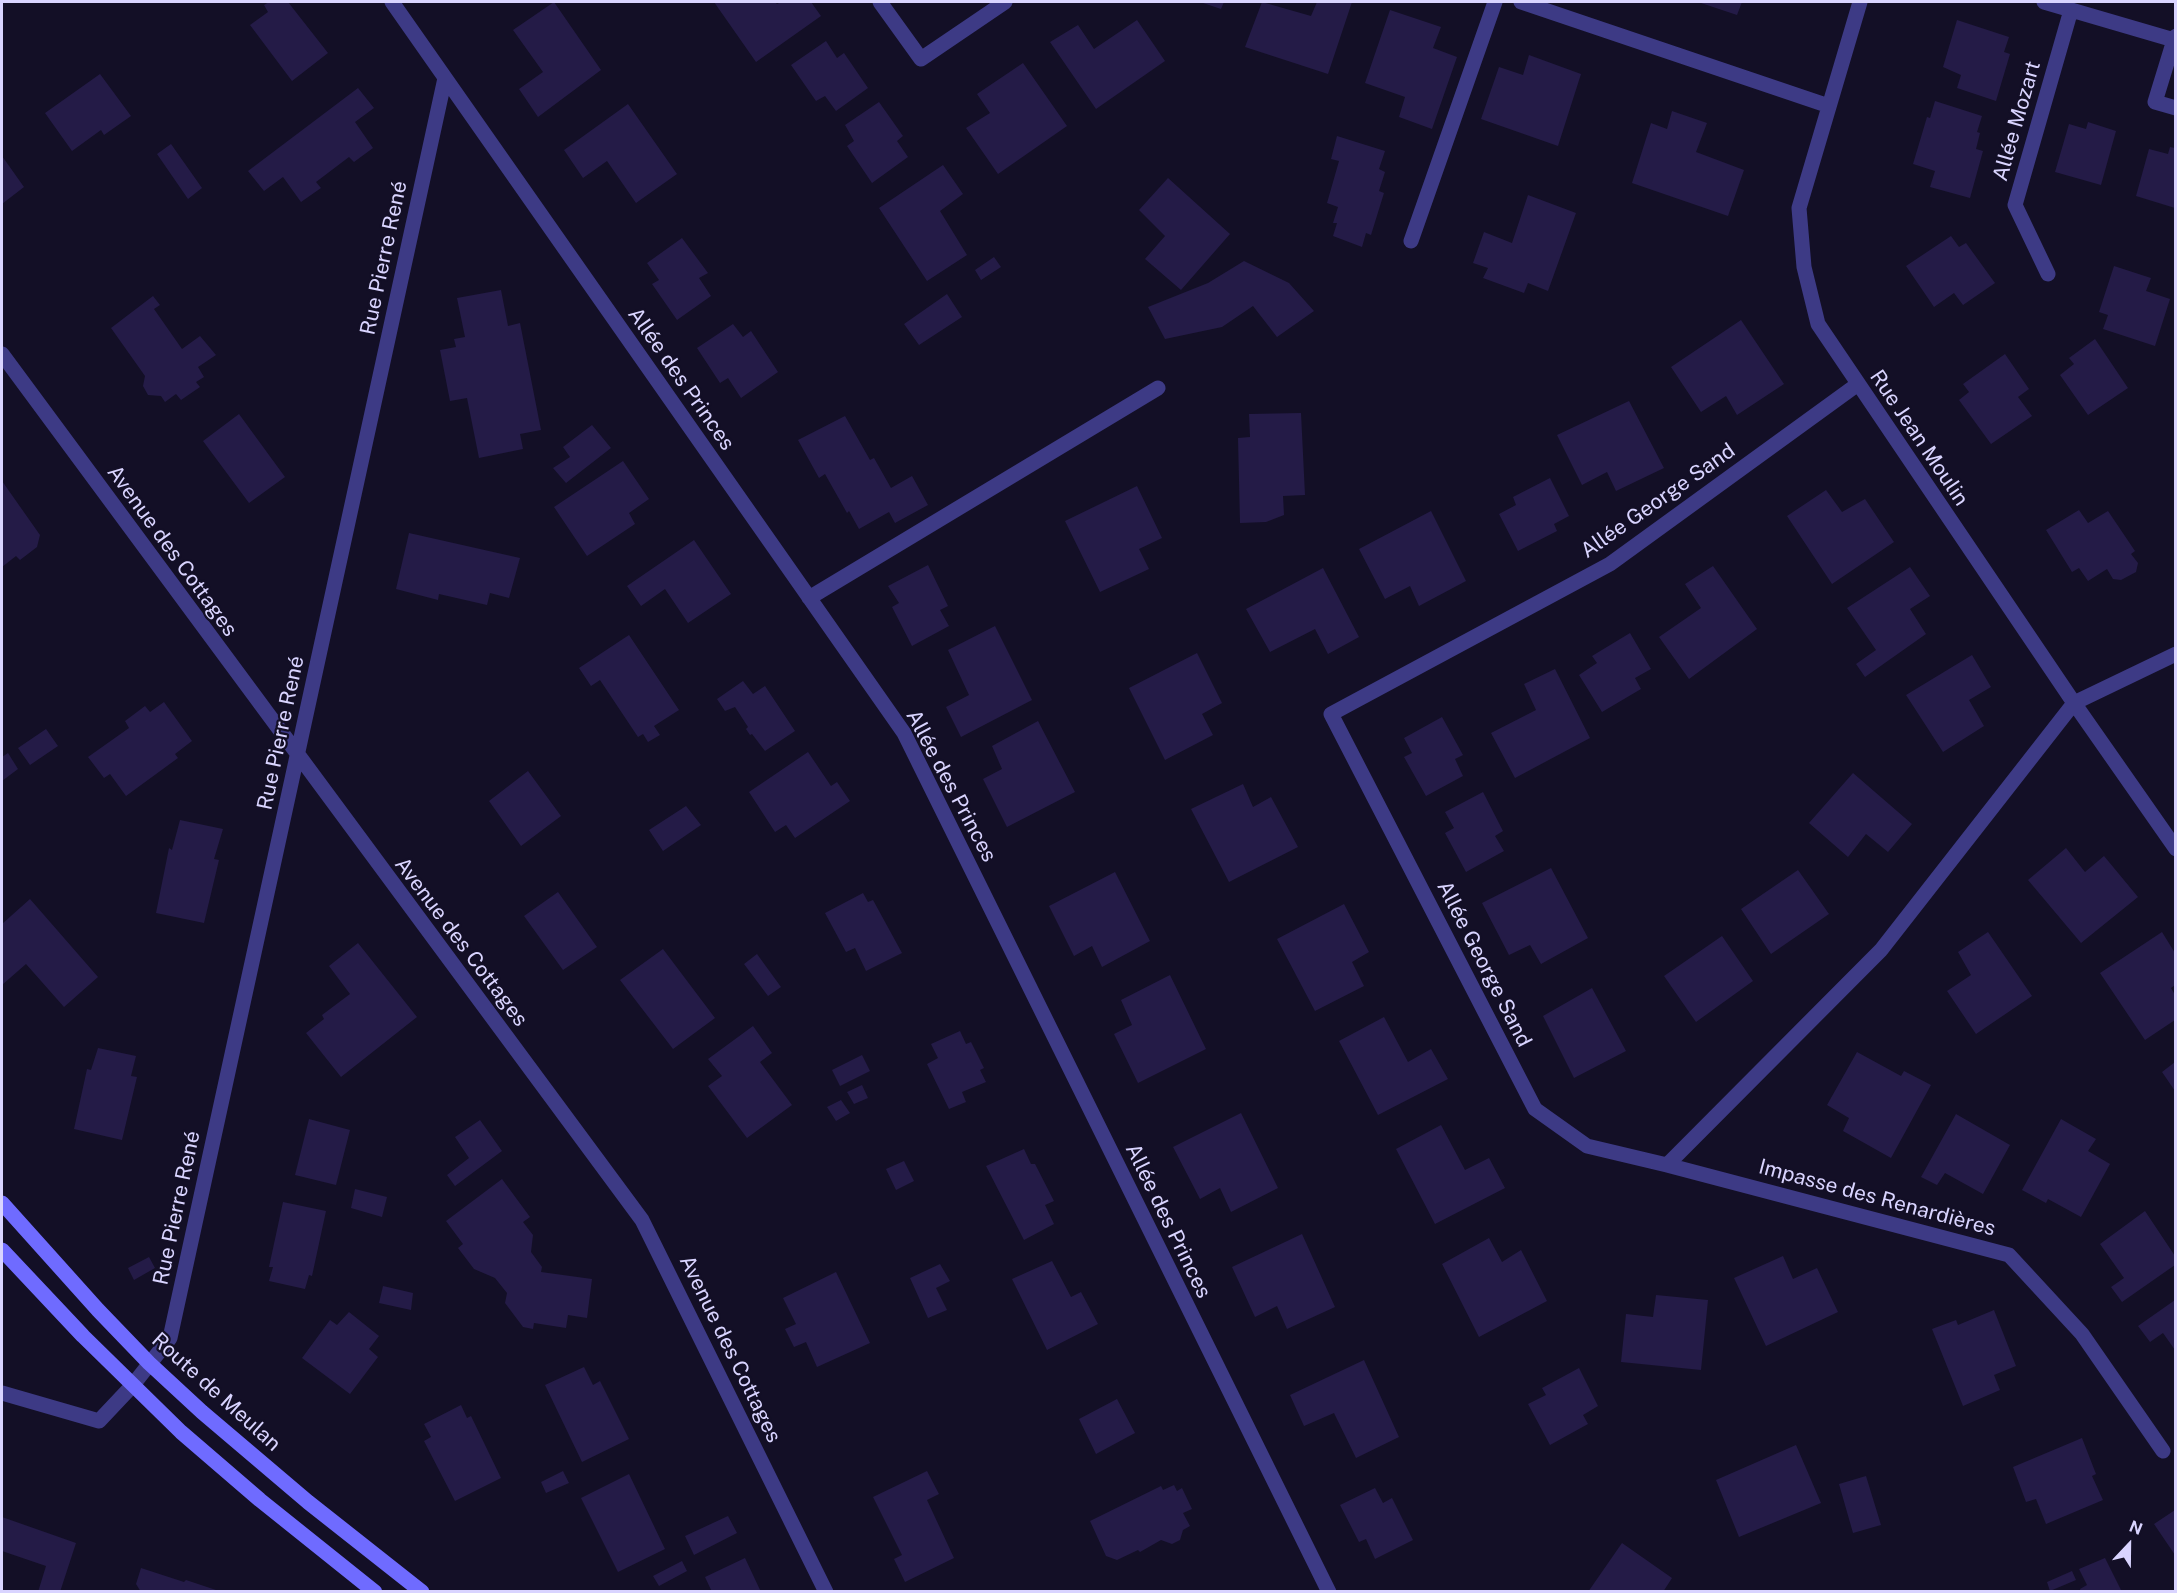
<!DOCTYPE html>
<html>
<head>
<meta charset="utf-8">
<style>
	body { margin:0 }
	#map { position:relative; width:2177px; height:1593px; overflow:hidden; background:#130f26; font-family:"Public Sans",sans-serif }
	canvas { display:block }
	.frame { position:absolute; inset:0; border:3px solid #d9d4ff; pointer-events:none }
	.north { position:absolute; left:2099px; top:1515px; width:60px; height:60px; -webkit-text-stroke:4px #130f26; paint-order:stroke; rotate:22deg; font-size:16px; font-weight:700; line-height:24px; text-align:center; color:#d9d4ff }
	.north::after { content:''; display:block; margin:auto; width:21px; height:27px; background:#d9d4ff; clip-path:polygon(50% 0,100% 100%,50% 72%,0 100%) }
</style>
</head>
<body>
<div id="map">
<canvas width="2177" height="1593"></canvas>
<div class="frame"></div>
<div class="north">N</div>
</div>
<script>
const c = document.querySelector('canvas').getContext('2d');
c.lineJoin = 'round';
function fillPath(path, color) {
  c.fillStyle = color;
  c.fill(path, 'evenodd');
}
function toPath(rows) {
  const path = new Path2D();
  for (const r of rows) {
    path.moveTo(r[0], r[1]);
    for (let i = 2; i < r.length; i += 2) path.lineTo(r[i], r[i + 1]);
  }
  return path;
}
function strokePath(path, color, width, dash) {
  c.strokeStyle = color;
  c.lineWidth = width;
  c.lineCap = dash ? 'butt' : 'round';
  c.setLineDash(dash || []);
  c.stroke(path);
}
function write(font, color, halo, rows, align = 'center') {
  c.font = font + ' "Public Sans",sans-serif';
  c.lineWidth = 4.5;
  c.setLineDash([]);
  c.textBaseline = 'middle';
  c.strokeStyle = halo;
  c.fillStyle = color;
  for (const [text, x, y, turn = 0] of rows) {
    c.save();
    c.translate(x, y);
    c.rotate((+turn || 0) * Math.PI / 180);
    c.textAlign = isNaN(turn) ? turn : align;
    if (halo) c.strokeText(text, 0, 0);
    c.fillText(text, 0, 0);
    c.restore();
  }
}
fillPath(toPath([
	[269,2,288,2,328,53,292,81,250,25,268,12,264,5],
	[554,2,601,70,538,117,519,89,543,72,513,30],
	[714,2,775,2,777,4,781,2,811,2,821,16,756,62],
	[1200,2,1224,2,1221,9],
	[1262,2,1311,16,1317,2,1352,2,1328,74,1245,47],
	[1698,2,1742,2,1737,15],
	[1390,10,1441,27,1433,48,1457,57,1432,129,1399,117,1405,97,1365,83],
	[1137,20,1165,61,1096,109,1050,42,1078,25,1094,49],
	[1957,20,2009,37,2004,52,2010,54,1996,101,1957,88,1961,75,1943,67],
	[826,41,837,58,844,53,868,88,836,111,825,96,816,101,791,65],
	[1529,55,1581,74,1558,146,1481,119,1499,67,1523,75],
	[1023,63,1067,126,998,174,966,128,990,113,977,94],
	[100,74,131,116,104,135,101,130,72,151,45,113],
	[358,88,374,108,355,122,373,148,354,162,349,157,316,182,321,188,301,202,283,177,264,191,248,171],
	[1935,101,1982,116,1977,132,1980,133,1976,149,1983,151,1970,198,1930,187,1935,171,1913,164,1927,117,1930,118],
	[879,102,903,136,897,141,908,157,872,183,847,146,854,141,845,125],
	[628,104,677,174,636,203,607,161,583,178,564,150],
	[1672,111,1707,123,1696,152,1744,170,1728,216,1632,183,1651,123,1667,129],
	[2088,122,2116,131,2101,185,2055,172,2069,124,2086,129],
	[1337,136,1385,151,1379,169,1385,172,1379,191,1384,193,1371,235,1366,233,1362,247,1333,236,1337,223,1333,223,1338,207,1327,203,1339,161,1331,159],
	[171,144,202,188,188,199,157,154],
	[2170,147,2175,148,2175,208,2136,196,2149,149,2168,154],
	[2,156,24,187,2,204],
	[943,165,963,194,940,211,967,255,927,281,879,208],
	[1168,178,1230,234,1181,290,1145,259,1165,236,1139,210],
	[1528,195,1576,213,1548,291,1528,283,1524,293,1483,278,1488,268,1473,263,1484,232,1512,243],
	[1951,236,1959,247,1966,243,1995,283,1963,305,1954,293,1934,307,1906,266],
	[682,238,708,273,699,278,711,296,677,320,652,284,659,280,647,263],
	[994,257,1001,267,981,280,975,270],
	[1244,261,1289,283,1314,311,1277,337,1253,306,1222,327,1165,339,1148,307,1208,283],
	[2114,266,2151,278,2146,291,2170,299,2155,346,2103,329,2108,315,2099,312],
	[501,290,508,326,520,323,541,430,520,434,523,449,479,458,467,398,450,401,440,350,456,347,454,339,465,337,457,298],
	[947,294,962,317,919,345,904,324],
	[153,296,160,305,154,309,182,349,200,336,216,355,198,367,204,377,196,382,200,387,181,400,176,394,165,402,161,396,148,395,143,386,145,376,111,328],
	[1741,320,1784,384,1737,415,1726,396,1701,412,1671,367],
	[733,324,743,337,751,331,778,372,741,398,728,378,720,383,697,348],
	[2095,339,2128,388,2088,415,2060,375,2074,364,2069,358],
	[2005,354,2029,389,2018,397,2032,416,1991,444,1959,400,1969,392,1963,384],
	[1629,401,1664,468,1616,491,1607,472,1582,485,1557,435],
	[1301,413,1305,495,1283,496,1284,515,1266,522,1240,523,1238,438,1250,437,1249,414],
	[239,414,285,477,249,503,203,441],
	[845,416,870,460,874,458,891,488,912,476,928,505,895,523,889,512,859,529,849,511,847,513,825,474,819,478,798,440],
	[592,425,611,448,566,483,553,468,570,457,563,447],
	[623,461,649,499,629,513,635,524,587,556,554,507],
	[1550,478,1569,516,1554,524,1557,531,1518,551,1499,514,1516,505,1513,497],
	[2,481,40,535,37,547,20,560,16,556,2,567],
	[1137,486,1162,538,1139,549,1149,569,1100,592,1065,521],
	[1826,490,1842,512,1865,499,1894,542,1832,584,1787,516],
	[2079,510,2088,523,2108,511,2135,551,2131,554,2138,563,2136,572,2121,580,2113,579,2107,569,2088,581,2079,568,2072,572,2046,530],
	[1431,511,1466,581,1419,606,1410,586,1385,599,1359,549],
	[409,533,520,558,509,598,490,593,487,605,439,594,438,600,396,589],
	[694,540,731,594,688,623,665,589,641,606,627,586],
	[928,565,948,606,940,610,949,626,912,646,892,607,899,603,888,586],
	[1713,566,1757,629,1689,679,1659,637,1701,608,1685,584],
	[1910,567,1930,596,1910,609,1926,634,1865,677,1856,664,1876,650,1847,608],
	[1323,568,1359,637,1328,654,1315,629,1270,652,1246,609],
	[995,626,1032,700,961,737,946,707,969,695,948,650],
	[1630,633,1651,669,1635,678,1641,689,1602,712,1579,675,1597,663,1592,656],
	[629,635,679,710,654,726,660,735,648,742,643,734,638,737,600,680,591,686,579,668],
	[1197,653,1222,703,1202,714,1213,735,1165,760,1129,688],
	[1972,655,1991,687,1969,700,1984,726,1943,752,1906,695],
	[1555,669,1590,738,1515,778,1491,733,1536,710,1524,684],
	[743,681,753,694,765,686,795,731,765,751,752,734,750,735,746,729,748,727,735,707,725,711,717,699],
	[164,702,192,741,175,754,178,758,126,796,110,774,104,778,88,757,129,728,125,721,145,706,150,712],
	[1442,717,1463,755,1455,759,1463,776,1426,796,1404,757,1412,753,1404,738],
	[1038,721,1075,792,1007,827,983,779,1002,769,992,746],
	[46,729,58,746,30,765,18,748],
	[808,752,831,786,837,782,850,801,795,838,786,825,775,832,749,792],
	[8,753,18,769,2,781,2,757],
	[528,771,561,816,521,846,489,801],
	[1853,773,1912,824,1888,852,1866,834,1848,857,1809,823],
	[1243,784,1253,807,1271,797,1298,847,1229,882,1191,809],
	[1483,792,1503,831,1495,836,1504,851,1466,872,1445,833,1454,828,1445,812],
	[686,806,701,825,663,851,649,830],
	[180,820,223,829,214,859,219,860,204,923,156,913,169,848,172,850],
	[2066,848,2085,872,2104,856,2138,897,2081,943,2028,880],
	[1551,868,1588,938,1541,964,1530,945,1509,955,1482,903],
	[1798,870,1829,914,1771,954,1741,909],
	[1115,872,1150,941,1102,967,1092,946,1074,956,1049,906],
	[558,892,597,947,563,970,524,916],
	[863,893,868,902,873,900,902,953,866,971,855,948,846,952,825,913],
	[30,899,98,977,64,1007,26,964,2,985,2,924],
	[1344,904,1369,952,1352,962,1364,986,1315,1011,1277,939],
	[1988,932,2032,996,1976,1034,1947,991,1971,975,1958,952],
	[2162,932,2175,953,2175,985,2171,988,2175,995,2175,1020,2145,1040,2100,973],
	[1722,936,1753,981,1696,1022,1664,976],
	[358,943,417,1017,341,1077,306,1033,324,1019,322,1015,350,994,329,966],
	[663,949,715,1018,673,1049,620,980],
	[757,954,781,987,768,996,744,964],
	[1170,975,1206,1049,1138,1083,1114,1034,1132,1025,1121,1000],
	[1592,988,1626,1051,1574,1078,1543,1016],
	[1384,1017,1408,1062,1431,1049,1448,1079,1378,1115,1339,1041],
	[753,1026,772,1053,760,1062,792,1105,747,1138,708,1086,722,1076,708,1059],
	[960,1031,966,1044,971,1042,984,1068,980,1070,986,1082,962,1092,966,1102,949,1109,927,1064,938,1058,931,1044],
	[98,1048,136,1056,131,1076,137,1077,122,1140,74,1129,87,1069,91,1070],
	[1857,1052,1901,1076,1904,1071,1931,1085,1891,1158,1843,1131,1849,1118,1827,1105],
	[862,1055,870,1071,840,1086,832,1070],
	[2175,1062,2175,1091,2162,1072],
	[862,1085,868,1098,854,1104,847,1092],
	[841,1100,850,1113,836,1121,827,1107],
	[1241,1113,1278,1188,1231,1212,1220,1188,1200,1199,1173,1147],
	[1956,1114,2010,1145,1983,1194,1945,1173,1937,1185,1921,1177],
	[309,1119,350,1130,336,1185,295,1175],
	[2061,1119,2096,1139,2088,1151,2110,1164,2081,1217,2048,1199,2046,1203,2022,1190],
	[480,1120,502,1151,455,1186,447,1175,469,1158,455,1137],
	[1441,1125,1465,1170,1489,1158,1505,1188,1435,1224,1396,1149],
	[1024,1149,1031,1164,1035,1164,1054,1201,1045,1205,1054,1224,1024,1240,986,1166],
	[904,1161,914,1181,896,1190,886,1169],
	[502,1179,530,1217,523,1222,533,1235,531,1252,542,1267,541,1272,592,1279,587,1318,568,1315,566,1328,534,1323,533,1329,523,1327,505,1303,507,1293,495,1278,474,1269,458,1248,463,1244,446,1221],
	[355,1189,387,1197,382,1217,351,1208],
	[283,1202,326,1211,312,1276,309,1275,305,1289,269,1281,273,1267,269,1267],
	[2145,1211,2175,1256,2175,1265,2122,1302,2111,1287,2124,1278,2100,1244],
	[1302,1234,1335,1307,1287,1329,1277,1306,1255,1317,1232,1267],
	[1489,1238,1502,1262,1521,1250,1547,1301,1479,1337,1442,1264],
	[1783,1256,1793,1279,1817,1268,1838,1312,1766,1346,1734,1278],
	[149,1257,155,1268,134,1280,128,1268],
	[1052,1261,1071,1297,1081,1292,1098,1324,1047,1350,1012,1279],
	[940,1264,950,1281,936,1288,947,1310,928,1318,910,1278],
	[836,1272,870,1343,817,1367,806,1342,794,1347,785,1329,796,1324,783,1298],
	[383,1286,413,1293,411,1310,379,1303],
	[1656,1295,1708,1300,1701,1370,1621,1362,1626,1314,1653,1317],
	[2175,1300,2175,1350,2163,1333,2150,1342,2138,1326],
	[1994,1310,2016,1366,1994,1375,2000,1390,1963,1406,1932,1329,1956,1320,1958,1325],
	[349,1312,379,1336,369,1349,378,1357,350,1394,302,1358,330,1320,337,1325],
	[1364,1360,1399,1437,1356,1458,1334,1413,1304,1426,1290,1395],
	[584,1367,593,1385,600,1381,629,1439,582,1462,545,1385],
	[1579,1368,1598,1406,1583,1415,1588,1424,1550,1445,1528,1404,1546,1395,1542,1388],
	[1117,1399,1135,1433,1096,1454,1079,1419],
	[461,1405,467,1418,471,1416,501,1478,455,1501,424,1441,431,1437,424,1424],
	[2082,1438,2096,1474,2092,1476,2103,1500,2046,1524,2036,1499,2026,1502,2013,1467],
	[1796,1445,1821,1503,1739,1537,1716,1480],
	[563,1471,569,1483,546,1493,541,1482],
	[927,1471,939,1494,927,1500,954,1558,905,1582,894,1559,902,1555,873,1497],
	[629,1474,665,1549,618,1572,581,1498],
	[1866,1476,1881,1525,1853,1533,1839,1484],
	[1174,1485,1177,1491,1182,1488,1192,1509,1183,1513,1190,1526,1183,1530,1180,1540,1172,1544,1161,1540,1140,1552,1138,1550,1117,1560,1106,1556,1090,1521,1161,1486,1163,1490],
	[1375,1488,1383,1503,1392,1498,1413,1540,1375,1559,1366,1539,1359,1542,1340,1505],
	[2175,1510,2175,1555,2154,1524],
	[728,1516,737,1533,694,1555,685,1536],
	[2,1517,76,1543,60,1592,38,1592,46,1566,2,1551],
	[1622,1543,1672,1578,1663,1592,1588,1592],
	[745,1558,761,1592,712,1592,705,1577],
	[2105,1558,2122,1592,2081,1592,2080,1589,2087,1585,2079,1569],
	[682,1561,687,1571,659,1586,653,1576],
	[141,1568,184,1582,186,1580,222,1592,141,1592,136,1584],
	[2072,1571,2076,1580,2050,1591,2047,1582]
]), '#241b47');
strokePath(toPath([
	[1411,241,1495,2]
]), '#3d3a85', 15);
strokePath(toPath([
	[392,2,904,733,1329,1592],
	[880,2,921,59,1005,2],
	[1521,2,1829,106],
	[1860,2,1799,208,1804,267,1818,324,2074,703,2176,849],
	[2044,2,2174,40,2176,36],
	[2174,40,2155,102,2176,108],
	[2048,274,2015,205,2071,10],
	[2,354,642,1220,826,1592],
	[1858,384,1610,564,1331,714,1535,1109,1587,1146,1667,1165,1881,950,2074,703,2176,654],
	[809,598,1158,388],
	[1667,1165,2009,1255,2082,1334,2163,1451],
	[2,1393,99,1421,132,1386,170,1338,445,78]
]), '#3d3a85', 15);
strokePath(toPath([
	[2,1203,98,1310,149,1363,202,1412,308,1502,422,1592],
	[2,1250,83,1336,181,1432,260,1500,375,1592]
]), '#6f6bff', 15);
write('21px', '#d9d4ff', '#130f26', [
	["Allée Mozart",2017,121,-74],
	["Rue Pierre René",384,258,-78],
	["Allée des Princes",681,379,55],
	["Rue Jean Moulin",1919,438,56],
	["Allée George Sand",1658,501,-35],
	["Avenue des Cottages",172,551,54],
	["Rue Pierre René",281,733,-78],
	["Allée des Princes",951,786,62],
	["Avenue des Cottages",461,942,53],
	["Allée George Sand",1484,964,63],
	["Impasse des Renardières",1877,1198,15],
	["Rue Pierre René",177,1208,-78],
	["Allée des Princes",1168,1221,64],
	["Avenue des Cottages",730,1349,64],
	["Route de Meulan",216,1392,42]
]);
</script>
</body>
</html>
